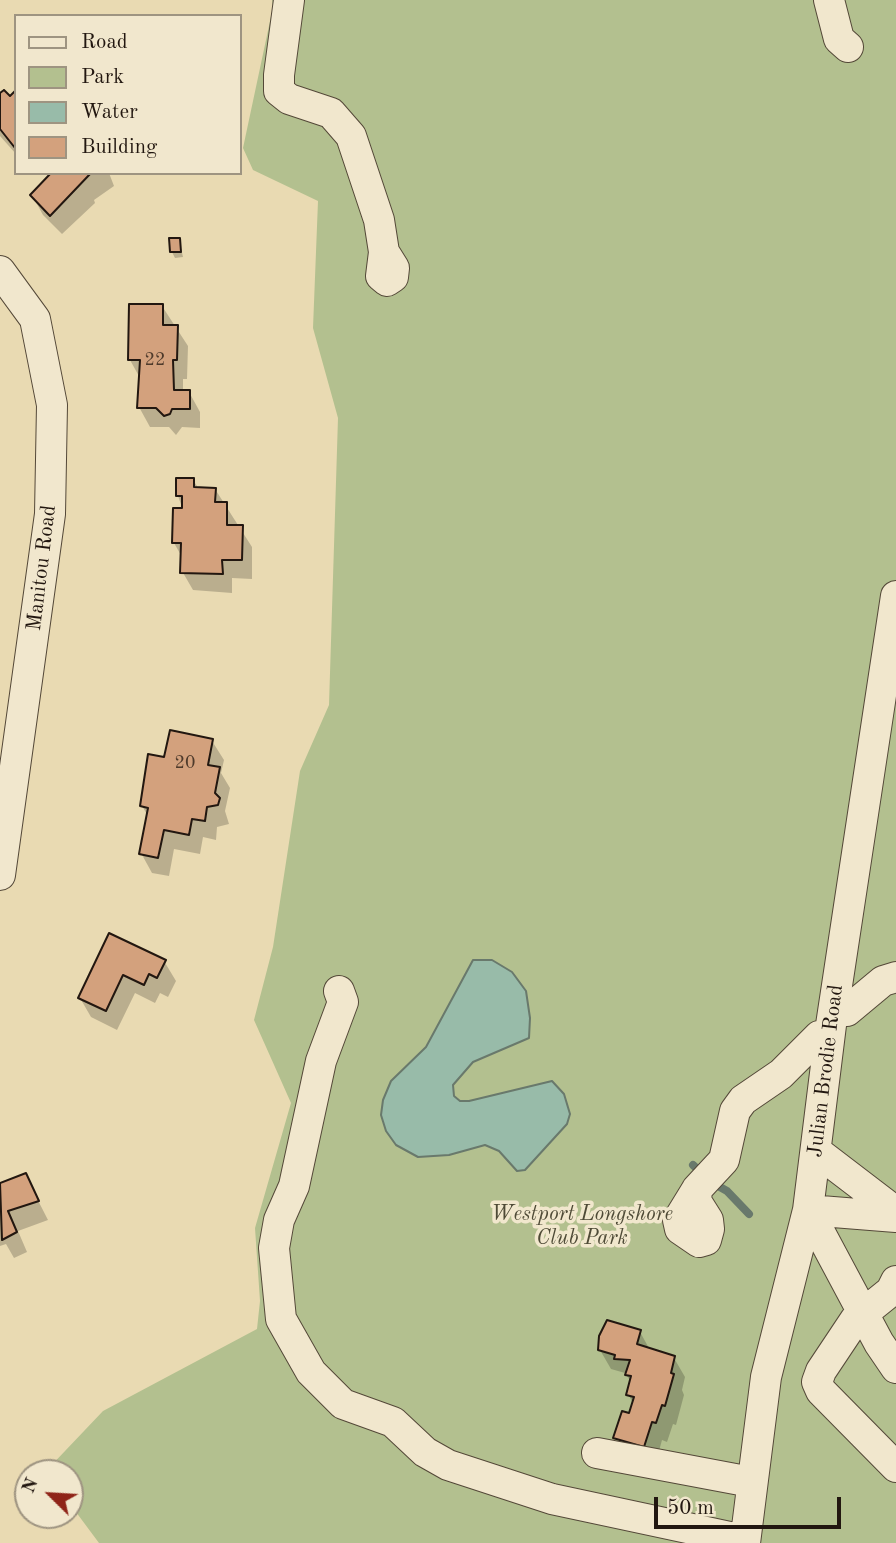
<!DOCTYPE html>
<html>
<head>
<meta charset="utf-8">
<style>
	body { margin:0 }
	#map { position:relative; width:896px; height:1543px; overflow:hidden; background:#e9dab2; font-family:"Old Standard TT",serif }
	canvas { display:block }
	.legend { position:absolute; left:14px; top:14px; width:228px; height:161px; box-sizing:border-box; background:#f1e7cd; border:2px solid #9e9481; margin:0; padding:9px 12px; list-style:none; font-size:21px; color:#221710 }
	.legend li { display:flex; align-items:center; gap:14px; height:35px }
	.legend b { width:35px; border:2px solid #9e9481 }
	.north { position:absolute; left:14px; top:1459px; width:70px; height:70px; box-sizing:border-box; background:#f1e7cd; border:2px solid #9e9481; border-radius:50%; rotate:294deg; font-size:19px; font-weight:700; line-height:28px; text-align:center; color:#221710 }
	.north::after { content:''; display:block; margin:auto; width:24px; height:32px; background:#8f2418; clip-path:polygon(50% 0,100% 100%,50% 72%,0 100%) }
	.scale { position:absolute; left:654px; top:1497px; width:187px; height:32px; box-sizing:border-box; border:4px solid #221710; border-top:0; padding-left:9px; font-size:21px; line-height:24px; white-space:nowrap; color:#221710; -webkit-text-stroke:5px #f1e7cd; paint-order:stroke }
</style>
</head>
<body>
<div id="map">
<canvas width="896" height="1543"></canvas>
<ul class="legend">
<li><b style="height:9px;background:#f1e7cd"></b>Road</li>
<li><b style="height:19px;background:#b3c08f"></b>Park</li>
<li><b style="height:19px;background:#98bba9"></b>Water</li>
<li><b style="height:19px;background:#d3a17d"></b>Building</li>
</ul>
<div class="north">N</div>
<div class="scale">50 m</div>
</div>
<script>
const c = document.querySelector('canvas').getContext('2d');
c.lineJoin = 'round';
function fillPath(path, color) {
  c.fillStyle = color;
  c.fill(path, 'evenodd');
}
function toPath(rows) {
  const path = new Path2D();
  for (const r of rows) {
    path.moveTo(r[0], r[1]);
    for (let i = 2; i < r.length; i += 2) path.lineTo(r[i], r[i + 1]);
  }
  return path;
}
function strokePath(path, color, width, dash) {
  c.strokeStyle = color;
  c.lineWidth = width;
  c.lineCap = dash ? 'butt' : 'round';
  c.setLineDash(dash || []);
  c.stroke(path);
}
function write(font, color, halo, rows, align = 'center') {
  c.font = font + ' "Old Standard TT",serif';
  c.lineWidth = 7;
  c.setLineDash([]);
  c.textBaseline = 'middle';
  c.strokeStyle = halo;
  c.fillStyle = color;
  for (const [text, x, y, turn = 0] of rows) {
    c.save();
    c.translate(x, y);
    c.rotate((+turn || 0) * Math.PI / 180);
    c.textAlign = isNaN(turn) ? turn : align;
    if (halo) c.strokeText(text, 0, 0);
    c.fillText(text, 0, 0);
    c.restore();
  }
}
fillPath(toPath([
	[272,0,896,0,896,1543,99,1543,70,1504,70,1473,46,1471,103,1411,257,1329,260,1301,255,1228,291,1103,254,1020,273,947,300,771,329,705,338,418,313,328,318,201,253,170,243,148,273,7]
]), '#b3c08f');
const water = toPath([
	[473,960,492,960,512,972,526,991,530,1018,529,1038,473,1062,453,1085,454,1096,460,1101,469,1101,552,1081,564,1094,570,1114,567,1124,525,1170,517,1171,499,1151,485,1145,449,1155,418,1157,396,1145,386,1131,381,1115,383,1100,391,1081,426,1047,473,960]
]);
fillPath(water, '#98bba9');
strokePath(water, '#69796c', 2);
fillPath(toPath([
	[16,93,16,154,0,136,0,96,10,98],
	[49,173,109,173,114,186,94,200,95,203,62,234,43,215,32,195,51,175],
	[179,240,183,257,175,258,172,252],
	[162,306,188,346,187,379,183,379,183,392,189,392,200,412,200,428,182,427,176,435,169,427,150,427,139,407,140,378,130,360],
	[193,480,199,489,215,489,252,547,252,579,232,578,232,593,193,590,182,571,182,557,174,543,183,510,178,496],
	[212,741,224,760,221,773,230,788,225,811,229,824,217,827,216,840,203,837,200,854,174,849,169,876,152,873,141,853,148,816,142,806,165,760],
	[110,936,164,961,176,981,168,997,160,993,155,1003,135,993,117,1030,91,1017,80,998],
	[25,1175,48,1220,18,1231,27,1252,14,1258,6,1244,0,1246,0,1185],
	[640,1332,650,1350,674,1358,685,1377,682,1390,684,1395,676,1425,673,1424,667,1442,662,1440,655,1466,627,1457,615,1438,634,1405,628,1394,631,1382,625,1373,611,1369,600,1350]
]), '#0003');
strokePath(toPath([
	[693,1165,711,1182,727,1191,749,1214]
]), '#69796c', 8);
const building = toPath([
	[4,90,10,96,16,90,15,148,0,129,0,93,4,90],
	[51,173,91,173,50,216,30,195,51,173],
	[169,238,180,238,181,252,170,252,169,238],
	[129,304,163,304,163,325,178,325,177,360,173,360,174,390,190,390,190,409,172,409,170,414,164,416,156,408,137,408,140,360,128,360,129,304],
	[176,478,194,478,194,487,216,488,215,502,227,502,227,525,243,525,242,560,222,560,223,574,180,573,181,543,172,543,173,508,182,508,182,496,176,496,176,478],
	[170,730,213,739,208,765,220,767,215,793,220,798,218,805,207,807,205,821,192,819,189,835,164,830,158,858,139,854,148,808,140,806,148,754,164,757,170,730],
	[109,933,166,960,157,978,149,974,144,985,123,975,106,1011,78,998,109,933],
	[26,1173,39,1201,8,1211,17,1232,2,1240,0,1183,26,1173],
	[607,1320,641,1330,637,1344,675,1356,671,1373,674,1374,665,1406,662,1405,656,1423,652,1422,644,1447,613,1438,622,1411,629,1413,634,1397,626,1395,631,1376,625,1375,630,1360,614,1359,615,1355,598,1350,599,1336,607,1320]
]);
fillPath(building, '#d3a17d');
strokePath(building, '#221710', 2);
const minor = toPath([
	[289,0,279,75,279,91,289,99,331,113,351,136,379,220,384,252,394,268,393,277,387,281,381,276,384,252],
	[829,0,839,39,848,47],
	[0,271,35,319,52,405,50,514,0,875],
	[339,991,343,1002,321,1061,294,1186,279,1220,274,1248,281,1319,311,1372,343,1404,393,1422,425,1452,448,1465,552,1499,734,1538,740,1543],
	[847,1011,883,981,896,977],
	[816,1151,896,1212],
	[697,1189,696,1201,708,1220,709,1229,706,1240,699,1242,680,1229,678,1220,697,1189,724,1160,735,1111,743,1100,781,1074,819,1036],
	[808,1210,879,1343,896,1368],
	[808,1210,896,1217],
	[896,1281,891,1291,855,1320,821,1371,817,1382,821,1391,896,1467],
	[597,1453,751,1482],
	[745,1543,766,1377,808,1210,831,1025,896,596]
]);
strokePath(minor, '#544838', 32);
strokePath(minor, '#f1e7cd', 30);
write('18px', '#4e3a2b', null, [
	["22",155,360],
	["20",185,763]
]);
write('21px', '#221710', '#f1e7cd', [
	["Manitou Road",42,568,-83],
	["Julian Brodie Road",826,1071,-83]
]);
write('italic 21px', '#4e4a36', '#f1e7cd', [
	["Westport Longshore",582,1214],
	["Club Park",582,1238]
]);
</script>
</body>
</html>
